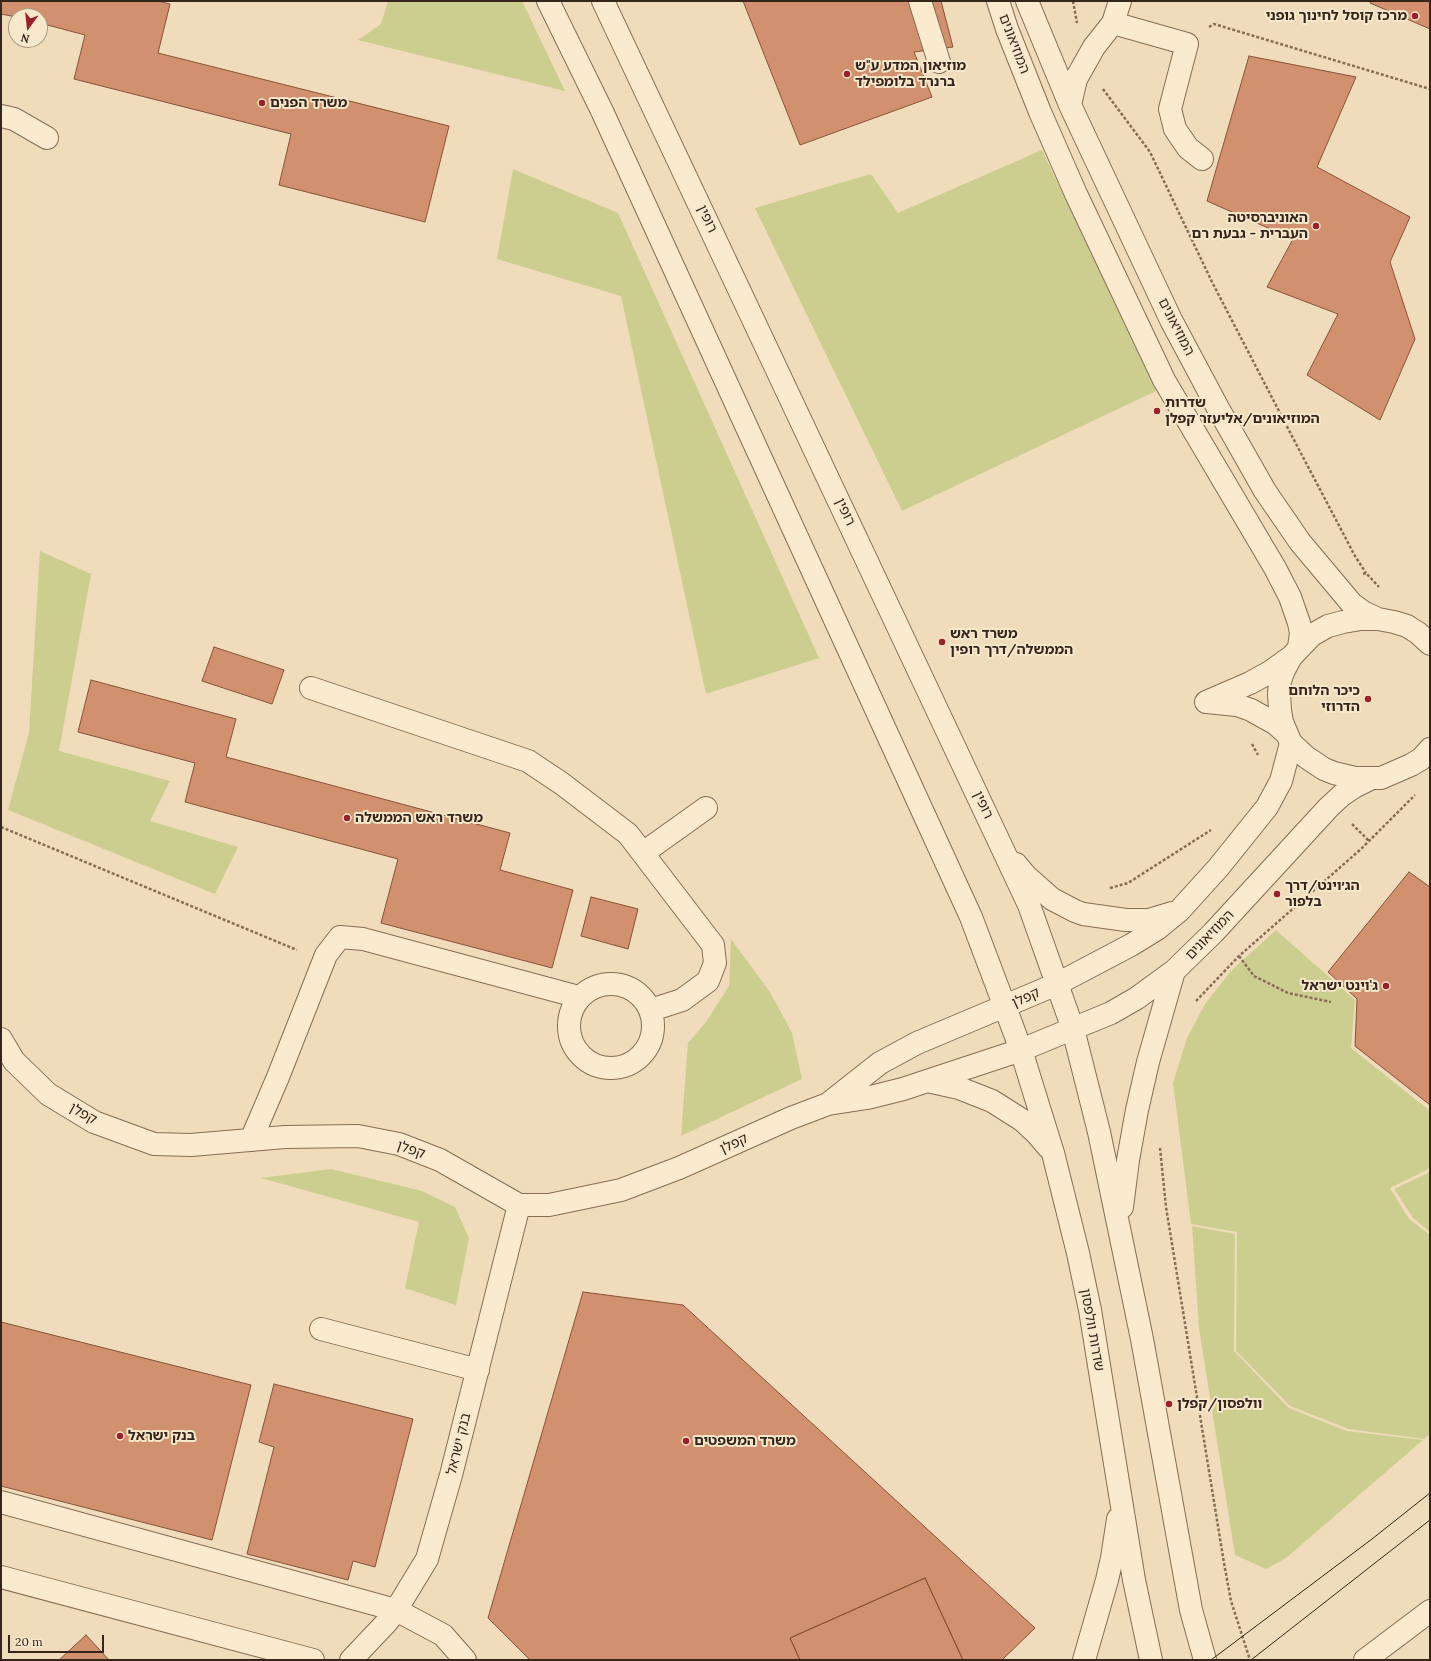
<!DOCTYPE html>
<html>
<head>
<meta charset="utf-8">
<style>
	body { margin:0 }
	#map { position:relative; width:1431px; height:1661px; overflow:hidden; background:#f0dcbb; font-family:Lora,serif }
	canvas { display:block }
	.frame { position:absolute; inset:0; border:2px solid #36251a; pointer-events:none }
	.north { position:absolute; left:8px; top:8px; width:40px; height:40px; box-sizing:border-box; background:#f7e7cb; border:1px solid #aa9984; border-radius:50%; rotate:195deg; font-size:11px; font-weight:700; line-height:16px; text-align:center; color:#36251a }
	.north::after { content:''; display:block; margin:auto; width:14px; height:18px; background:#9a202a; clip-path:polygon(50% 0,100% 100%,50% 72%,0 100%) }
	.scale { position:absolute; left:8px; top:1635px; width:96px; height:18px; box-sizing:border-box; border:2px solid #36251a; border-top:0; padding-left:5px; font-size:12px; line-height:14px; white-space:nowrap; color:#36251a; -webkit-text-stroke:3px #f7e7cb; paint-order:stroke }
</style>
</head>
<body>
<div id="map">
<canvas width="1431" height="1661"></canvas>
<div class="frame"></div>
<div class="north">N</div>
<div class="scale">20 m</div>
</div>
<script>
const c = document.querySelector('canvas').getContext('2d');
c.lineJoin = 'round';
function fillPath(path, color) {
  c.fillStyle = color;
  c.fill(path, 'evenodd');
}
function toPath(rows) {
  const path = new Path2D();
  for (const r of rows) {
    if (r.length === 3) {
      path.moveTo(r[0] + r[2], r[1]);
      path.arc(r[0], r[1], r[2], 0, 2 * Math.PI);
      continue;
    }
    path.moveTo(r[0], r[1]);
    for (let i = 2; i < r.length; i += 2) path.lineTo(r[i], r[i + 1]);
  }
  return path;
}
function strokePath(path, color, width, dash) {
  c.strokeStyle = color;
  c.lineWidth = width;
  c.lineCap = dash ? 'butt' : 'round';
  c.setLineDash(dash || []);
  c.stroke(path);
}
function write(font, color, halo, rows, align = 'center') {
  c.font = font + ' Lora,"Noto Sans Hebrew",serif';
  c.lineWidth = 4;
  c.setLineDash([]);
  c.textBaseline = 'middle';
  c.strokeStyle = halo;
  c.fillStyle = color;
  for (const [text, x, y, turn = 0] of rows) {
    c.save();
    c.translate(x, y);
    c.rotate((+turn || 0) * Math.PI / 180);
    c.textAlign = isNaN(turn) ? turn : align;
    if (halo) c.strokeText(text, 0, 0);
    c.fillText(text, 0, 0);
    c.restore();
  }
}
fillPath(toPath([
	[388,1,522,1,565,91,358,40,381,24],
	[1042,150,1156,391,902,511,755,208,871,174,898,213],
	[513,169,618,213,819,658,706,694,621,296,497,259],
	[40,551,91,574,59,751,170,781,150,821,238,847,215,894,8,810,29,733],
	[1276,930,1355,1000,1351,1048,1430,1111,1430,1166,1427,1170,1390,1188,1409,1219,1430,1235,1430,1434,1424,1439,1348,1429,1290,1406,1236,1351,1237,1232,1191,1224,1173,1083,1187,1038,1205,1004,1231,971],
	[731,939,770,992,792,1033,802,1079,681,1136,688,1043,706,1022,729,986],
	[331,1169,422,1191,455,1207,469,1238,456,1305,405,1288,419,1222,261,1178],
	[1430,1170,1430,1232,1413,1218,1394,1189,1428,1173],
	[1192,1226,1235,1234,1234,1351,1289,1408,1347,1431,1423,1440,1286,1558,1266,1569,1235,1555,1199,1328]
]), '#ccce8f');
const building = toPath([
	[1,1,158,1,170,4,158,53,449,126,425,222,279,185,291,134,74,79,85,35,40,23,40,16,16,16,16,17,1,14,1,1],
	[743,1,941,1,953,47,914,52,932,97,800,145,743,1],
	[1371,1,1430,1,1430,29,1370,3,1371,1],
	[1249,56,1356,77,1317,167,1410,217,1390,262,1415,339,1380,420,1307,375,1338,314,1267,287,1293,239,1207,201,1249,56],
	[214,647,284,670,272,704,202,681,214,647],
	[91,680,236,719,226,757,510,833,500,870,573,890,552,968,381,923,398,859,185,802,195,763,78,732,91,680],
	[1409,872,1430,887,1430,1105,1355,1046,1357,999,1328,972,1409,872],
	[591,897,638,909,628,949,581,936,591,897],
	[583,1292,683,1305,1035,1628,1002,1660,963,1660,925,1578,790,1638,800,1660,530,1660,488,1618,583,1292],
	[1,1322,251,1385,212,1540,1,1486,1,1322],
	[274,1384,413,1419,375,1567,353,1561,348,1580,247,1554,274,1447,259,1442,274,1384],
	[925,1578,963,1660,800,1660,790,1638,925,1578],
	[86,1635,109,1660,59,1660,86,1635]
]);
fillPath(building, '#d1906e');
strokePath(building, '#885238', 1);
const minor = toPath([
	[548,1,602,111,971,917,1005,1007,1021,1050,1053,1153,1078,1253,1090,1310,1134,1580,1151,1660],
	[603,1,1029,905,1073,1029,1099,1132,1142,1339,1191,1610,1205,1660],
	[920,1,939,62],
	[998,1,1007,29,1040,112,1076,194,1164,380,1275,568,1290,597,1299,623,1301,633,1299,647],
	[1027,1,1070,105,1171,320,1219,410,1265,491,1300,542,1352,604,1363,612,1378,619],
	[1113,23,1187,44,1170,109,1175,129,1188,148,1202,159],
	[1070,105,1076,79,1094,47,1113,23,1120,1],
	[1,116,14,119,47,138],
	[1430,644,1418,633,1407,626,1394,622,1378,619,1361,619,1343,622,1328,626,1312,635,1291,657,1284,670,1280,681,1279,694,1280,710,1282,722,1291,743,1306,757,1324,769,1334,773,1355,778,1381,778,1411,765,1421,759,1430,749],
	[311,688,528,761,561,783,628,834,713,945,715,963,708,981,682,1000,651,1010],
	[1206,702,1250,683,1270,672,1291,657],
	[1207,702,1237,705,1251,710,1276,724,1286,733],
	[643,853,706,808],
	[1016,864,1026,876,1052,899,1075,911,1083,914,1126,920,1149,920,1172,913],
	[611,1026,42],
	[1,1039,14,1061,48,1094,94,1122,154,1144,191,1145,285,1137,358,1136,399,1144,440,1160,519,1205,549,1205,621,1190,679,1168,791,1118,828,1104,867,1098,903,1089,1021,1050,1111,1013,1137,998,1174,971,1213,933,1329,807,1342,795,1354,787,1370,779],
	[927,1081,959,1088,992,1101,1022,1120,1037,1134,1048,1147],
	[828,1104,880,1063,917,1043,1057,984,1131,945,1157,929,1179,911,1218,868,1267,807,1281,781,1291,743],
	[251,1140,278,1077,326,955,340,937,363,939,579,997],
	[1122,1207,1128,1160,1137,1110,1148,1062,1174,971],
	[321,1329,478,1370],
	[1,1502,396,1610,443,1635,465,1660],
	[1,1577,313,1660],
	[351,1660,387,1622,396,1610,427,1559,451,1475,519,1205],
	[1084,1660,1107,1580,1112,1558,1118,1519],
	[1365,1660,1430,1611]
]);
strokePath(minor, '#886c54', 24);
strokePath(toPath([
	[1073,1,1077,23],
	[1209,27,1214,24,1430,89],
	[1103,89,1150,152,1212,282,1294,440,1355,556,1366,573],
	[1363,574,1366,573,1379,587],
	[1252,744,1258,755],
	[1352,824,1369,841],
	[1,827,297,950],
	[1110,888,1128,883,1211,830],
	[1239,956,1254,976,1288,993,1331,1002],
	[1196,1001,1239,956,1361,849,1415,795],
	[1160,1148,1166,1207,1224,1563,1231,1601,1250,1660]
]), '#886c54', 2.5, [3, 2]);
strokePath(minor, '#fbeace', 22);
strokePath(toPath([
	[1211,1660,1372,1539,1430,1493],
	[1251,1660,1430,1520]
]), '#36251a', 1);
for (const [x, y, r, color] of [
	[1415,16,4,"#9a202a"],
	[847,74,4,"#9a202a"],
	[262,103,4,"#9a202a"],
	[1316,226,4,"#9a202a"],
	[1157,411,4,"#9a202a"],
	[942,642,4,"#9a202a"],
	[1368,699,4,"#9a202a"],
	[347,818,4,"#9a202a"],
	[1277,894,4,"#9a202a"],
	[1386,986,4,"#9a202a"],
	[1169,1404,4,"#9a202a"],
	[120,1436,4,"#9a202a"],
	[686,1441,4,"#9a202a"]
]) {
  const dot = new Path2D();
  dot.arc(x, y, r, 0, 2 * Math.PI);
  c.fillStyle = color;
  c.fill(dot);
  strokePath(dot, '#f7e7cb', 1.5);
}
write('bold 14px', '#36251a', '#f7e7cb', [
	["מרכז קוסל לחינוך גופני",1407,16,"right"],
	["מוזיאון המדע ע\"ש",855,66],
	["ברנרד בלומפילד",855,82],
	["משרד הפנים",270,103],
	["האוניברסיטה",1308,218,"right"],
	["העברית - גבעת רם",1308,234,"right"],
	["שדרות",1165,403],
	["המוזיאונים/אליעזר קפלן",1165,419],
	["משרד ראש",950,634],
	["הממשלה/דרך רופין",950,650],
	["כיכר הלוחם",1360,691,"right"],
	["הדרוזי",1360,707,"right"],
	["משרד ראש הממשלה",355,818],
	["הג׳וינט/דרך",1285,886],
	["בלפור",1285,902],
	["ג'וינט ישראל",1378,986,"right"],
	["וולפסון/קפלן",1177,1404],
	["בנק ישראל",128,1436],
	["משרד המשפטים",694,1441]
], 'left');
write('14px', '#36251a', '#f7e7cb', [
	["המוזיאונים",1014,44,69],
	["רופין",707,219,65],
	["המוזיאונים",1176,327,63],
	["רופין",845,512,65],
	["רופין",983,805,65],
	["המוזיאונים",1210,935,-46],
	["קפלן",1026,998,-24],
	["קפלן",83,1114,29],
	["קפלן",734,1144,-24],
	["קפלן",411,1150,19],
	["שדרות וולפסון",1092,1330,80],
	["בנק ישראל",459,1444,-76]
]);
</script>
</body>
</html>
